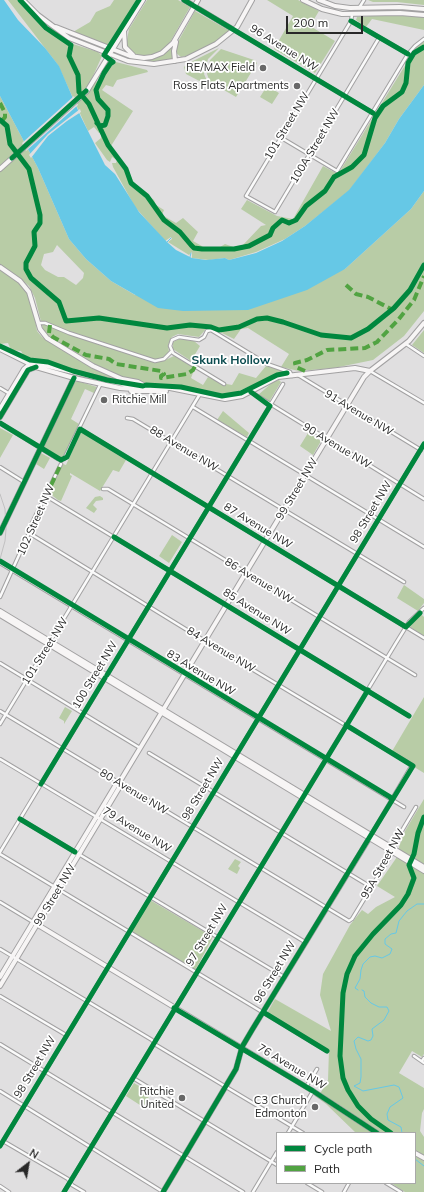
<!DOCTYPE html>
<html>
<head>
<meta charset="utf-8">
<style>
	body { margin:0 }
	#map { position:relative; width:424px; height:1192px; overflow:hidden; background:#e0dfe0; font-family:Mulish,sans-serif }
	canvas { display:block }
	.legend { position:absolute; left:276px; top:1132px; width:140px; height:52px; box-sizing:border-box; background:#fff; border:1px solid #a9a9a9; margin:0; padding:5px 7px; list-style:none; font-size:12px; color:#282828 }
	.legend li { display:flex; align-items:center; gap:8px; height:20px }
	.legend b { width:20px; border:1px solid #a9a9a9 }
	.north { position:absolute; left:8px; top:1144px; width:40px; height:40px; -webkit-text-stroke:3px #fff; paint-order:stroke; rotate:31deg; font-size:11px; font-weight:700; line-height:16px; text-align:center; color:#282828 }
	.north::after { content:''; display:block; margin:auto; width:14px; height:18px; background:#282828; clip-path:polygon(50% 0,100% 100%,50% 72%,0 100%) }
	.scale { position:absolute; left:286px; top:16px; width:77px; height:18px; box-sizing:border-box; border:2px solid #282828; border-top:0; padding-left:5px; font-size:12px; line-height:14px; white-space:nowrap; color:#282828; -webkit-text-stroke:3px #fff; paint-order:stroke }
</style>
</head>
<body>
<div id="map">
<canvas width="424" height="1192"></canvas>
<ul class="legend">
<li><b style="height:5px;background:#00873e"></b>Cycle path</li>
<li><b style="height:5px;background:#51a342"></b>Path</li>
</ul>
<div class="north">N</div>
<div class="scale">200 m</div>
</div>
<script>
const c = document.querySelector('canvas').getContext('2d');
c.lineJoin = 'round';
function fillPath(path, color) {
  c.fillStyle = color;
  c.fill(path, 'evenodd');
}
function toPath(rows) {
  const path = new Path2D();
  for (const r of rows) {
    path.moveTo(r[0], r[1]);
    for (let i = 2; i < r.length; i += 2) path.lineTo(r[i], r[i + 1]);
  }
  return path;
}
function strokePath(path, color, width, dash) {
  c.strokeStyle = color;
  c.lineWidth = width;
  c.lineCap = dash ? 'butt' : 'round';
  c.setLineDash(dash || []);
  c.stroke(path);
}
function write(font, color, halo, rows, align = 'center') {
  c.font = font + ' Mulish,sans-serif';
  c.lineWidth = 3.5;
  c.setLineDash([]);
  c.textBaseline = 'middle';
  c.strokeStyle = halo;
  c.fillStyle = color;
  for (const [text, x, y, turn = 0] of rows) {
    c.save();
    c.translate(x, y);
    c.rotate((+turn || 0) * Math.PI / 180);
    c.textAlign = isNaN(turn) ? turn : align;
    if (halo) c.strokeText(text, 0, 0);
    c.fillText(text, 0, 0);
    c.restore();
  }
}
fillPath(toPath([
	[8,0,17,0,40,22,62,37,73,44,98,52,102,56,89,85,100,80,110,65,116,62,147,70,148,72,117,80,113,87,106,85,102,90,133,111,111,146,128,170,135,185,154,200,156,205,164,210,162,215,176,223,183,218,198,232,193,241,207,249,217,249,225,244,236,248,242,246,261,226,266,225,241,209,247,200,277,216,293,219,323,166,336,173,340,171,417,46,424,41,424,85,399,119,385,143,349,191,305,226,285,239,256,252,229,260,225,258,209,260,192,258,192,252,189,255,168,242,172,239,171,237,165,241,135,207,113,167,112,163,116,163,117,160,112,157,110,162,107,160,95,143,101,138,101,134,108,141,102,131,99,133,94,127,88,131,58,65],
	[114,0,138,0,109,46,73,32,90,22,96,12,110,6],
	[147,0,178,0,190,7,169,44,164,50,150,56,139,56,134,54,126,46,127,40,129,29],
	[267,0,298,0,319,11,310,26,335,41,315,73,274,49,293,16],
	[368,0,424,0,424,5,397,2,373,2],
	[195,11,230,31,218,41,195,54,181,57,176,53,175,47],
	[384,15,424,17,424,30,372,19,366,27,356,20,357,17],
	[172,47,173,59,155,63,131,60,116,55,117,52,137,59,151,59,161,56],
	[219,48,208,59,204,74,208,83,207,85,186,74,184,67,187,64],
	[221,49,254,60,257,63,236,97,210,82,207,74,210,60],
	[267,86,279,93,272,104,260,97],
	[0,96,38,168,69,239,86,259,111,281,135,295,345,269,411,209,424,191,424,311,404,336,373,360,334,368,299,371,281,367,289,354,248,328,241,329,234,339,210,327,206,329,199,337,178,334,172,337,168,345,169,352,163,358,163,361,174,356,195,368,191,378,203,385,208,377,221,383,232,385,239,373,256,378,266,366,287,372,275,375,232,394,219,394,185,386,147,385,123,378,84,360,44,333,35,298,29,286,21,279,32,300,37,331,42,337,75,358,123,382,72,371,49,361,30,360,25,358,21,351,11,350,8,343,0,344],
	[57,245,84,273,83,278,76,285,64,277,58,277,45,270,41,265,44,254,53,252],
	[424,330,424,353,412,345],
	[179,339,194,341,200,346,191,361,173,349,173,342],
	[279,380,281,382,269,402,258,395,273,382],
	[77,381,97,387,94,393,85,389,71,419,79,424,66,454,61,458,46,450,43,446,73,384],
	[223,411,249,433,247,437,217,420],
	[0,428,13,435,0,458],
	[81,432,126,460,119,472,113,470,100,491,70,473,70,475,72,476,61,501,58,500,49,493,63,464,66,465],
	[308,433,321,441,313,455,300,446],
	[41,453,50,458,44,469,36,464],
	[100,496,103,498,103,500,96,501,93,505,97,509,94,513,86,508,95,497],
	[172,535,182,542,169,563,159,556],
	[404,585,424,599,424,603,418,611,397,598],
	[420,613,424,617,424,636,410,627],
	[424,697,424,773,391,753],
	[65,707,72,711,64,724,64,721,59,718],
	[424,799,424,1054,422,1057,412,1051,399,1073,424,1088,424,1109,422,1113,420,1131,424,1137,424,1192,405,1192,391,1183,415,1183,415,1133,355,1132,326,1104,315,1096,321,1092,328,1080,329,1050,267,1013,275,999,331,1031,320,995,323,974,350,925,362,910,368,914,376,907,395,897,377,886,399,854,399,847,405,831],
	[235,859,241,862,238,866,240,868,237,874,228,869],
	[150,900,213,937,196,969,195,970,132,932,131,931],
	[134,1083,151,1093,143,1107,126,1096]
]), '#b8cca6');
fillPath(toPath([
	[0,0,4,0,18,20,45,48,59,66,81,117,105,165,115,174,139,212,167,242,176,250,192,258,206,260,225,258,229,260,256,253,282,241,305,226,349,190,385,143,399,119,424,85,424,191,411,209,345,269,307,290,248,310,183,311,158,308,111,281,86,259,69,239,38,168,0,96]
]), '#66c8e6');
fillPath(toPath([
	[74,96,78,105,26,151,22,143],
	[80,109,81,112,67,121,48,136,31,158,29,155,48,134]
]), '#e0dfe0');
strokePath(toPath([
	[167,242,171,238],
	[190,257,191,253],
	[358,990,355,988,360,979,361,970,363,964,370,957,375,956,382,958,390,954,392,949,385,944,385,939,391,934,396,933,399,921,407,911,417,904,424,904],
	[362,990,364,991,365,997,371,1003,379,1007,387,1007,389,1011,384,1020,372,1029,373,1036,371,1040,368,1041,358,1037,354,1041,356,1049,361,1059,361,1077,360,1083,354,1086,363,1091,394,1085,399,1087,403,1098,390,1107,387,1114,388,1120,401,1127,402,1133],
	[415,1159,424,1166]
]), '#66c8e6', 1);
const street = toPath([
	[359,8,364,0],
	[352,15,351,21,246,196,275,212,379,38],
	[351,21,408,54],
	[234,30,373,113],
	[280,137,337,171,408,54,415,46,424,39],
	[39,323,45,323,69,333,155,361,164,359,172,351],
	[406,344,424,356],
	[370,371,424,403],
	[298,375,421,450],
	[224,384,173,353,170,346,172,340,179,337,199,340,204,337,207,331,211,330,267,364,290,372,292,376],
	[0,388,10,394],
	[251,392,424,499],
	[193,407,424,547],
	[127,418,133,419,404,582],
	[0,423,58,459,64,459,101,383],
	[80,429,424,638],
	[0,467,24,482],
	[103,489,108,489,415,675],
	[46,496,409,716],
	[29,533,205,641,412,765,371,835],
	[0,563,404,807],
	[0,597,29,533,29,529,61,464],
	[0,663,140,748],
	[0,711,349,921,352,919,391,855,397,839,416,807],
	[0,724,200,394],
	[149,753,371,887],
	[0,759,305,942],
	[20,819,284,977],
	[0,852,283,384],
	[0,854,327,1051],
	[0,902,33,922],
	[0,949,152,1040,156,1045,303,1133],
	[0,996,66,1035],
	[0,1044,243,1192],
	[414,1056,424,1063],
	[422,1061,424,1058],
	[133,1078,277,1165],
	[306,1087,317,1069],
	[0,1091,163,1192],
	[288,1133,313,1091],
	[3,1141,68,1179,72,1185,84,1192],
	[0,1146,424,444],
	[307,1183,322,1192],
	[386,1183,401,1192],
	[0,1186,9,1192],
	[64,1192,396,643,409,622,424,608],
	[253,1192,277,1152],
	[344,1192,349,1183]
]);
const secondary = toPath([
	[23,0,38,15,69,38,128,61,154,64,186,59,216,44,237,27,252,0],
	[184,0,234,30],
	[303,0,322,9,342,14,400,13,424,15],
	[319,0,335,6,350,8,400,7,424,9],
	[56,27,130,56,144,58,152,57,162,53,173,43,198,0],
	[124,31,125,47,133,55],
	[175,61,174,51,176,42],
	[0,169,87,91,143,0],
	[0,267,20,281,29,292,40,329,47,338,93,366,122,379,138,382,147,387],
	[0,349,36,367,74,378,120,388,133,389,136,387],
	[30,364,35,363,136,387,170,388,225,399,242,396,278,377,355,368,370,371],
	[131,391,166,391],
	[0,409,24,369,30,364],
	[0,417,28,370,36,367],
	[0,533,74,378],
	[0,611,424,867],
	[0,615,424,871],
	[33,922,313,1091,377,1133],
	[0,977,115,786,119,783,364,377,370,371,409,341,424,323],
	[0,986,119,788,119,783],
	[415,1153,424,1158],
	[163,1192,236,1069,242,1047,252,1030,370,837]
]);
strokePath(street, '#a2a1a2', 4.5);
strokePath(secondary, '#a2a1a2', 6);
strokePath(street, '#fafafa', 2.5);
strokePath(secondary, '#f7f5f5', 4);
strokePath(toPath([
	[0,494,5,509,6,529,5,541,0,559]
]), '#c1c0c1', 1);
strokePath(toPath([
	[0,103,5,113,5,117,2,121],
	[346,285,356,294,368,297,393,310],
	[50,325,49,333,53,337,86,355,109,359,116,364,161,371,164,374,161,376,161,378,187,374,193,370,195,366],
	[305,371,296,367,295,363,307,360,327,350,365,348,377,342,398,320,414,300,424,276],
	[46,496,61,464]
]), '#51a342', 4, [8, 4]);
strokePath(toPath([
	[20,0,46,28,71,45,69,56,78,75,79,92,89,104,108,145,126,169,131,183,147,196,164,220,180,232,191,245,194,248,202,249,234,249,249,246,270,235,273,228,282,220,289,223,296,220,306,206,325,191,334,177,352,167,364,155,375,118,383,106,402,92,406,83,408,63,414,53,424,47],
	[184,0,373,113],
	[351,21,408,54],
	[0,120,7,126,10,144,29,169,40,215,40,223,34,232,35,246,26,263,26,269,31,278,59,302,66,321,99,318,167,328,190,325,211,327,219,330,239,327,257,319,267,318,283,322,321,335,351,338,368,329,394,308,410,290,424,265],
	[97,123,100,126,105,125,108,116,108,110,98,99,96,90,104,73,110,64,113,62,104,55,139,0],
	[12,158,86,91],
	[0,346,30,360,48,362,73,371,107,380,143,386,146,385,181,387,222,396,241,393,277,375,287,373],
	[0,417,28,370,36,367],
	[0,423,61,460,67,457,80,429,406,627,420,613],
	[0,533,74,378],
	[114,537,409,716],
	[0,561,390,797,392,800],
	[107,675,270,406,251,392],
	[41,784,105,678],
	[20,819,75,852],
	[174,1008,313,1091,377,1133],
	[263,1012,327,1051],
	[391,1133,371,1119,358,1106,348,1090,343,1078,340,1056,343,993,347,974,355,956,373,934,401,905,408,894,414,878,409,865,414,854,418,833,424,817],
	[0,1146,424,444],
	[64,1192,368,690],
	[163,1192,236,1069,242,1047,252,1030,413,766,346,725]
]), '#00873e', 5);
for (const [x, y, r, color] of [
	[263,68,4,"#686868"],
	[297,86,4,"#686868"],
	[104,400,4,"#686868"],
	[182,1098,4,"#686868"],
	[315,1107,4,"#686868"]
]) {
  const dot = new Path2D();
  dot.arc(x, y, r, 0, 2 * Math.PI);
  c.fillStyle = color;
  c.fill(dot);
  strokePath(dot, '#fff', 1.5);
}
write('11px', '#282828', '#fff', [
	["96 Avenue NW",284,48,32],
	["101 Street NW",287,126,-59],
	["100A Street NW",315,146,-59],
	["91 Avenue NW",359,413,31],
	["90 Avenue NW",337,446,31],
	["88 Avenue NW",184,449,31],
	["99 Street NW",297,489,-59],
	["98 Street NW",371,512,-59],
	["102 Street NW",36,520,-66],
	["87 Avenue NW",258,526,31],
	["86 Avenue NW",259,581,31],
	["85 Avenue NW",257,612,32],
	["84 Avenue NW",221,650,31],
	["101 Street NW",45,651,-58],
	["83 Avenue NW",201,673,31],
	["100 Street NW",95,675,-59],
	["98 Street NW",203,789,-59],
	["80 Avenue NW",134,792,31],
	["79 Avenue NW",137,830,31],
	["95A Street NW",383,864,-61],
	["99 Street NW",55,895,-59],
	["97 Street NW",207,935,-59],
	["96 Street NW",275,972,-59],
	["98 Street NW",35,1067,-59],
	["76 Avenue NW",292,1067,31]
]);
write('11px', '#282828', '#fff', [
	["RE/MAX Field",255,68],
	["Ross Flats Apartments",289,86],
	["Ritchie Mill",112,400,"left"],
	["Ritchie",174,1092],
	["United",174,1105],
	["C3 Church",307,1101],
	["Edmonton",307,1114]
], 'right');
write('bold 12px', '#0b4b4f', '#fff', [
	["Skunk Hollow",231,360]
]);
</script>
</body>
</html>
